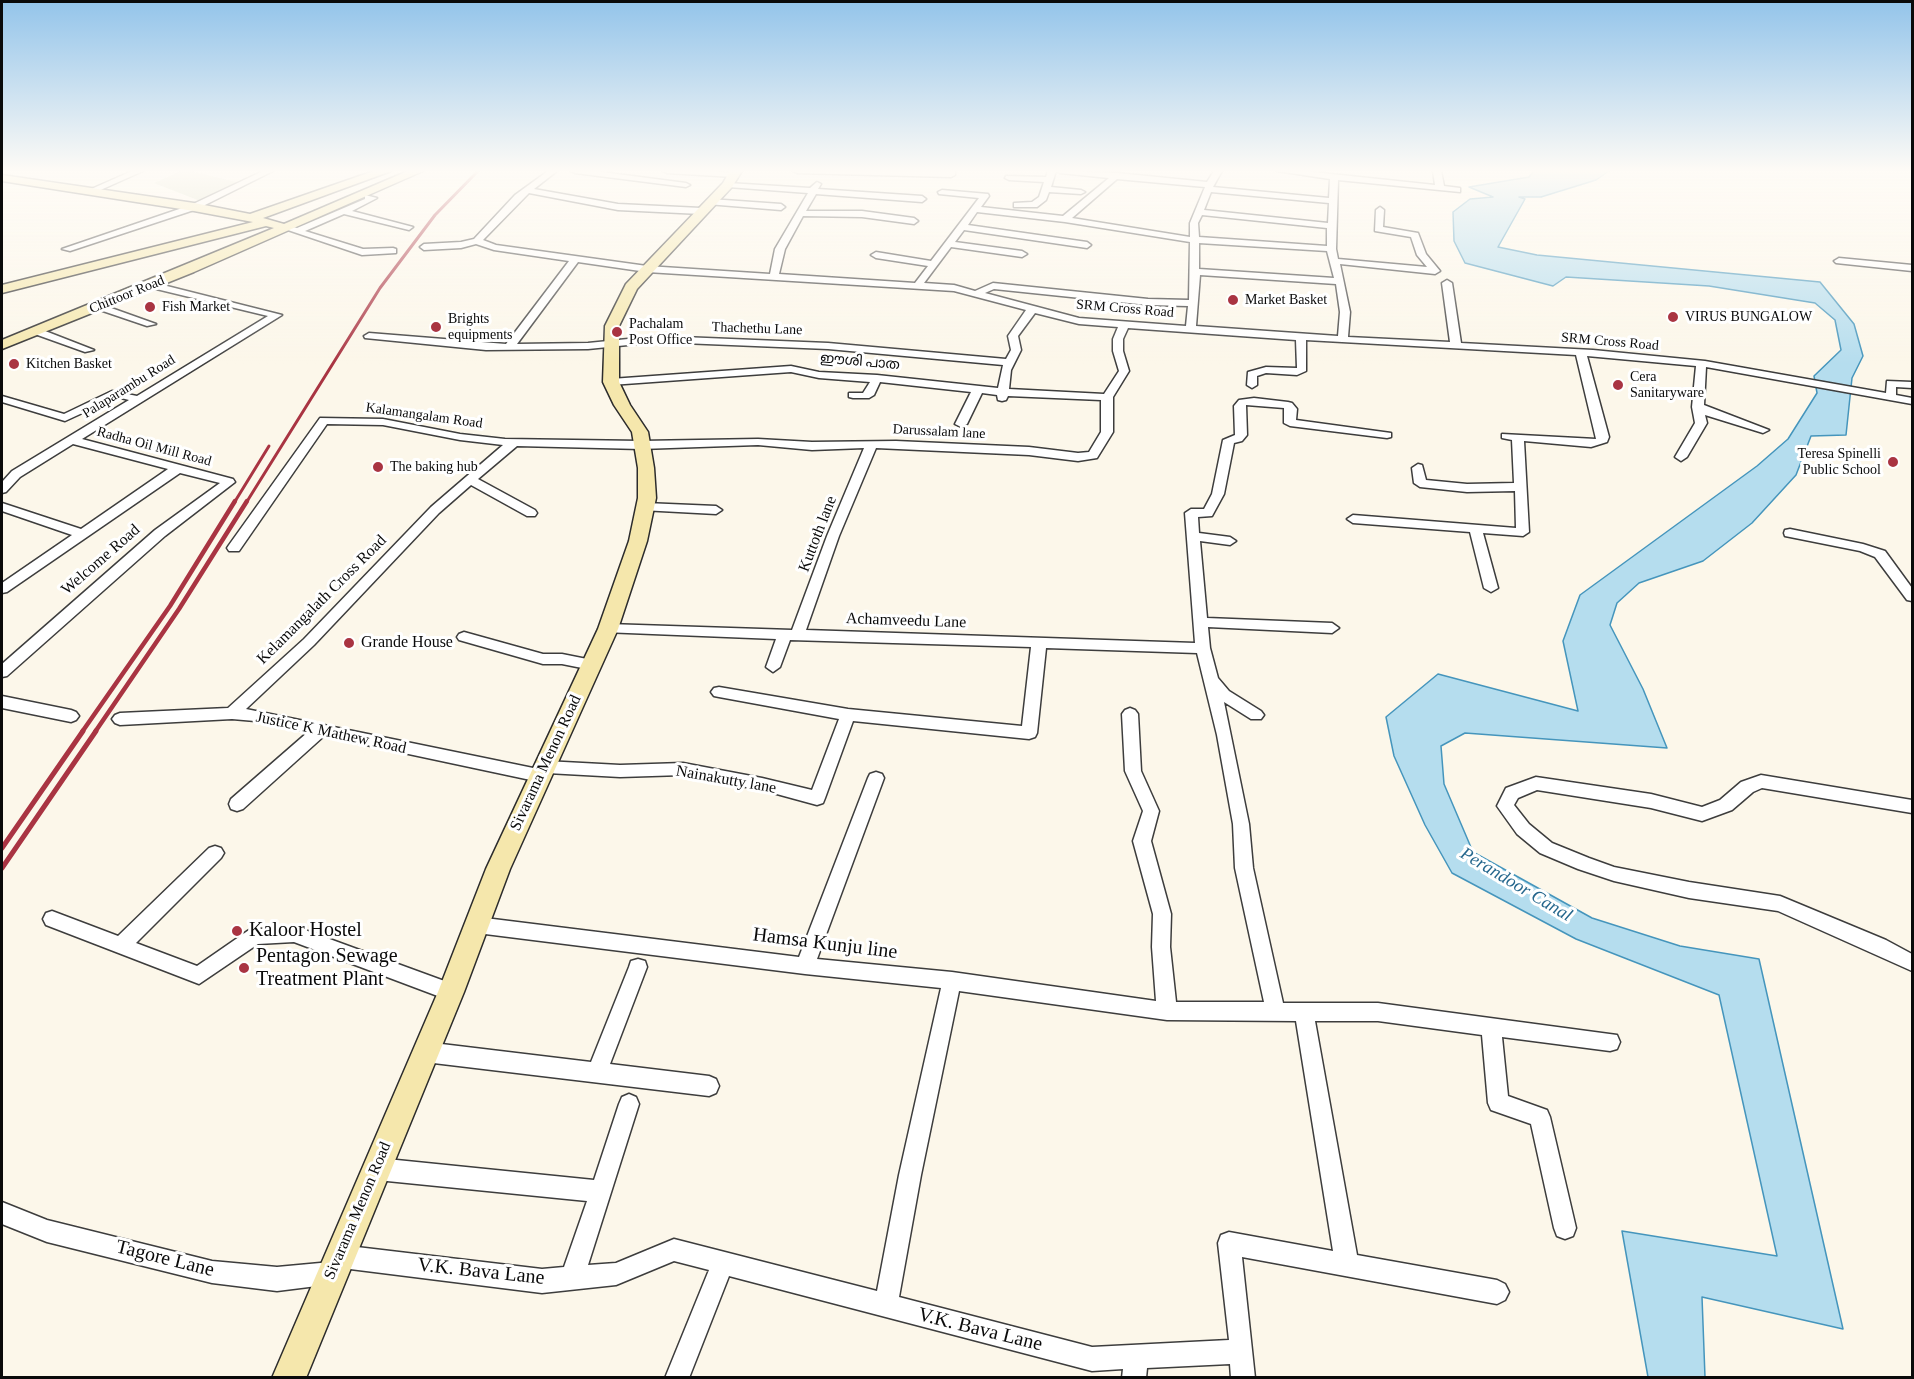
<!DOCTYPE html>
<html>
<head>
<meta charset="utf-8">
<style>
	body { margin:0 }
	#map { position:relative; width:1914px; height:1379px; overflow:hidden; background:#fcf7ea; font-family:"Times New Roman",serif }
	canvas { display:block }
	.frame { position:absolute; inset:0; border:3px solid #0a0a0a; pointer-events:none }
</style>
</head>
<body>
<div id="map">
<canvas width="1914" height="1379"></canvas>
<div class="frame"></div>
</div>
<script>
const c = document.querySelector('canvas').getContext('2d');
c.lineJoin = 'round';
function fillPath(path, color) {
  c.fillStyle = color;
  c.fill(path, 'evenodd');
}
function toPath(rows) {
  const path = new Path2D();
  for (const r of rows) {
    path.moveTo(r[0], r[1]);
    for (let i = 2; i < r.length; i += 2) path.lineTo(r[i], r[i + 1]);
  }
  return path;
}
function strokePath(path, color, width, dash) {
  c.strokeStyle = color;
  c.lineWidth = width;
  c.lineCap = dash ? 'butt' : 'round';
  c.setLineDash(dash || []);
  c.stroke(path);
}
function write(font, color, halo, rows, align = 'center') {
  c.font = font + ' "Times New Roman","Noto Sans Malayalam",serif';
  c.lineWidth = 6;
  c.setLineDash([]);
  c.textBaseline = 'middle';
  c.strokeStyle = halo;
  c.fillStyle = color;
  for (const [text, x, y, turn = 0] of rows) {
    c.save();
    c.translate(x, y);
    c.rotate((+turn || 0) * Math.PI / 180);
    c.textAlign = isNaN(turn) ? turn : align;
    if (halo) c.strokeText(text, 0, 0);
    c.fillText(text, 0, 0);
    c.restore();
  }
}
fillPath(toPath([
	[181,171,190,171,245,184,205,203,154,183]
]), '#d4dbbf');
const water = toPath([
	[1534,171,1609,171,1596,180,1541,197,1519,197,1525,199,1498,247,1537,255,1820,282,1854,324,1863,356,1852,378,1846,435,1811,436,1796,475,1752,523,1703,561,1639,583,1617,603,1610,625,1643,689,1667,748,1465,733,1441,746,1444,784,1473,852,1592,918,1680,946,1759,959,1843,1329,1702,1297,1705,1377,1648,1377,1622,1231,1777,1256,1719,995,1576,939,1452,873,1425,825,1394,756,1386,717,1438,674,1578,711,1563,641,1580,595,1757,466,1788,439,1817,393,1814,376,1841,350,1835,320,1815,303,1709,286,1566,277,1553,286,1465,263,1454,241,1453,212,1470,199,1493,197,1469,187,1529,177,1534,171]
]);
fillPath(water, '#b5ddee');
strokePath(water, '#4595bc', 1.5);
const street = toPath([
	[132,171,143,171,96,192,89,190,132,171],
	[263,171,273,171,197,209,70,251,62,249,191,205,263,171],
	[548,171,557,171,534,189,618,204,701,208,705,211,701,214,618,210,529,193,483,240,496,245,647,266,770,274,775,249,808,193,728,187,724,185,728,183,810,188,817,182,821,184,818,189,922,196,926,199,922,202,816,194,806,211,862,211,914,218,918,221,914,224,862,217,803,216,785,249,779,274,915,283,928,266,876,258,871,255,876,252,931,261,979,198,939,194,938,192,942,190,988,194,989,196,981,207,1063,216,1109,178,1060,173,1056,171,1117,173,1207,182,1214,171,1222,171,1213,187,1329,198,1330,179,1277,171,1303,171,1435,185,1433,171,1441,171,1444,186,1460,188,1460,192,1338,180,1336,249,1338,259,1427,267,1417,255,1411,237,1375,231,1376,210,1380,207,1384,210,1383,227,1418,233,1426,254,1440,271,1435,274,1340,264,1350,312,1348,337,1450,342,1442,283,1447,280,1452,283,1461,343,1593,350,1705,361,1886,393,1887,381,1912,382,1912,388,1896,387,1896,395,1912,398,1912,404,1706,367,1704,405,1769,430,1763,433,1705,415,1707,423,1687,457,1681,461,1675,457,1695,423,1692,407,1696,366,1587,356,1609,437,1607,442,1591,447,1524,441,1529,532,1523,536,1483,533,1498,588,1491,592,1484,588,1470,532,1353,523,1347,519,1353,515,1516,528,1515,491,1467,492,1420,487,1414,483,1412,468,1418,464,1422,465,1426,480,1467,484,1514,483,1512,440,1502,438,1502,434,1596,439,1576,355,1306,340,1306,371,1297,375,1266,373,1257,376,1257,385,1252,388,1247,385,1248,372,1266,367,1297,368,1296,340,1128,328,1123,339,1123,351,1129,371,1113,397,1113,432,1097,458,1078,461,1029,455,876,448,839,536,806,630,1195,643,1185,513,1191,509,1204,509,1212,494,1223,440,1235,435,1234,406,1239,400,1254,398,1288,402,1292,403,1297,409,1296,420,1391,433,1391,437,1387,438,1290,426,1284,423,1284,408,1246,405,1247,435,1242,441,1234,443,1224,494,1212,516,1198,517,1199,533,1230,537,1236,541,1230,545,1200,541,1207,618,1332,623,1339,628,1332,633,1208,627,1210,648,1218,678,1229,691,1261,711,1264,715,1261,719,1251,719,1224,702,1249,824,1253,868,1283,1003,1378,1003,1617,1035,1620,1042,1617,1049,1610,1051,1502,1037,1508,1096,1547,1110,1550,1117,1576,1228,1573,1236,1565,1239,1557,1236,1554,1228,1531,1124,1491,1110,1488,1103,1482,1035,1378,1021,1315,1021,1357,1255,1497,1280,1505,1284,1509,1292,1505,1300,1497,1304,1242,1257,1255,1378,1231,1378,1230,1364,1147,1368,1146,1378,1122,1378,1123,1369,1092,1371,729,1276,689,1378,665,1378,709,1270,674,1261,616,1285,542,1293,342,1268,344,1273,341,1281,333,1284,277,1291,212,1283,47,1242,2,1224,2,1202,47,1220,212,1261,277,1267,331,1262,329,1256,332,1248,340,1245,542,1269,564,1267,587,1201,377,1180,369,1177,366,1169,369,1161,377,1158,594,1180,619,1104,622,1097,629,1094,636,1097,639,1104,588,1265,616,1263,674,1239,877,1291,899,1175,941,988,805,974,477,933,471,931,468,925,471,919,477,917,799,957,868,778,870,774,876,772,882,774,884,778,817,959,952,972,1156,1001,1152,947,1153,914,1133,841,1143,811,1125,771,1122,714,1125,710,1130,708,1135,710,1138,714,1141,771,1159,811,1151,841,1171,914,1170,947,1176,1002,1264,1002,1235,868,1233,824,1217,735,1197,653,1046,648,1037,733,1035,737,1029,739,853,721,825,798,823,803,817,805,762,790,683,775,620,777,547,773,546,780,540,782,324,736,243,809,237,811,231,809,229,804,231,799,308,732,255,721,232,719,120,725,115,723,112,719,115,715,120,713,228,708,304,639,431,507,503,445,460,440,383,425,327,424,239,551,229,551,227,548,229,545,320,418,383,419,460,434,505,439,641,441,758,439,812,442,896,441,1029,447,1078,453,1089,452,1101,432,1101,400,1008,396,1006,400,1002,401,998,400,997,395,982,393,967,424,961,427,955,424,971,392,880,382,874,395,869,398,853,398,849,397,849,393,863,393,870,382,819,378,791,372,611,385,606,382,611,379,791,366,819,372,877,375,998,388,1003,365,828,349,658,342,588,349,486,350,365,338,364,336,369,333,506,344,569,261,494,250,476,244,461,248,424,250,420,247,424,244,461,242,474,239,515,195,548,171],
	[1117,179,1205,187,1190,223,1190,237,1072,218,1117,179],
	[1211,192,1329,203,1328,223,1204,210,1211,192],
	[977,212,1065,222,1190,242,1189,300,1148,299,993,283,975,291,954,285,924,283,951,247,1022,257,1027,254,1022,251,955,242,964,230,1087,248,1091,245,1087,242,968,225,977,212],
	[1202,215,1327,228,1327,246,1199,237,1198,223,1202,215],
	[1199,243,1327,251,1334,278,1199,269,1199,243],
	[578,262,647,272,954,291,1026,310,1008,336,1011,350,1006,359,828,343,658,336,588,343,517,344,578,262],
	[1200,275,1336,284,1340,312,1338,336,1196,326,1200,275],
	[994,289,1148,305,1188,306,1186,326,1079,318,985,293,994,289],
	[1035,313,1079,324,1118,327,1113,339,1113,351,1119,371,1104,394,1009,389,1011,370,1021,350,1018,336,1035,313],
	[758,445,812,450,864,448,827,536,792,630,608,624,601,629,603,632,776,639,766,667,773,672,780,667,790,640,1031,647,1022,726,848,709,719,687,714,688,711,692,714,696,719,697,839,719,812,790,762,778,683,763,620,765,545,761,539,763,538,769,246,709,314,645,439,513,471,485,527,516,535,516,537,513,535,510,478,479,517,446,641,449,758,445],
	[959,991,1167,1020,1296,1021,1333,1251,1229,1232,1221,1235,1218,1243,1229,1340,1092,1347,899,1297,921,1175,959,991],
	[571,171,594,171,686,183,690,185,686,187,575,173,571,171],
	[663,171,707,171,734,173,738,175,734,177,667,173,663,171],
	[793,171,955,171,955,175,951,177,797,173,793,171],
	[1048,171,1056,171,1051,187,1081,190,1085,192,1081,194,1049,192,1046,200,1037,207,1014,207,1014,203,1032,202,1039,197,1044,182,1009,180,1005,178,1006,176,1046,177,1048,171],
	[365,195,377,198,352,211,413,227,409,230,344,214,305,231,363,249,393,248,396,249,396,253,362,255,279,227,283,224,297,228,365,199,365,195],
	[710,199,781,204,785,207,781,210,707,204,706,202,710,199],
	[1839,258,1912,265,1912,271,1836,263,1834,261,1839,258],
	[151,282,282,315,82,439,233,479,235,482,165,536,7,676,2,677,2,664,155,530,220,483,180,473,7,592,2,593,2,583,72,535,2,511,2,503,81,529,168,469,73,444,20,477,6,492,2,493,2,482,12,471,129,400,117,397,65,421,2,402,2,396,64,414,112,391,137,396,268,316,148,287,148,283,151,282],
	[94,304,100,304,156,324,147,326,94,308,94,304],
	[32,329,40,329,94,350,85,352,32,333,32,329],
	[645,503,716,506,722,510,716,514,641,510,639,507,645,503],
	[1790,529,1863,544,1885,551,1912,588,1912,601,1907,600,1875,557,1860,551,1785,536,1784,533,1785,530,1790,529],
	[464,632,543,654,562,654,592,660,599,665,592,670,562,664,543,664,459,640,457,637,459,634,464,632],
	[2,696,71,710,76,712,79,716,76,720,71,722,2,708,2,696],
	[1761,775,1912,800,1912,813,1762,788,1753,792,1732,810,1702,821,1651,808,1537,790,1518,798,1514,805,1529,824,1552,843,1589,858,1614,867,1689,882,1780,896,1886,940,1912,954,1912,971,1778,911,1689,898,1614,881,1578,869,1540,853,1517,834,1497,806,1506,788,1536,777,1651,794,1702,807,1720,800,1741,782,1761,775],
	[215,846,221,848,224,853,221,858,136,943,197,966,249,930,294,926,458,986,461,992,458,998,451,1001,294,942,258,944,199,984,46,925,43,919,46,913,52,911,118,936,209,848,215,846],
	[638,959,645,961,647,967,610,1064,709,1076,716,1079,719,1086,716,1093,709,1096,425,1062,418,1059,415,1052,418,1045,425,1042,591,1062,629,967,631,961,638,959]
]);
const secondary = toPath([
	[374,171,391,171,263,218,284,224,408,171,423,171,194,272,2,349,2,340,274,228,266,226,2,293,2,285,253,222,194,211,2,181,2,175,194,203,250,214,374,171],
	[730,171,742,171,732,187,637,289,619,326,619,382,630,405,648,432,654,468,656,498,647,541,618,629,510,869,464,992,306,1378,272,1378,438,992,486,869,598,629,629,541,638,498,638,468,632,432,614,405,603,382,605,326,626,284,723,183,730,171]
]);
strokePath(street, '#3d3d3d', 3);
strokePath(secondary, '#2c2c2c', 3);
fillPath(street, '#fff');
fillPath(secondary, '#f5e7ac');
strokePath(toPath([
	[234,503,269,446],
	[246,503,380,288,435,215,478,171]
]), '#a93442', 3);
strokePath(toPath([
	[82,732,170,606,235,501],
	[95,732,179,609,247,501]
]), '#a93442', 4.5);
strokePath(toPath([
	[2,848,83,731],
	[2,868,96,731]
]), '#a93442', 5);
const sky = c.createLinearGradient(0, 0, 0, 364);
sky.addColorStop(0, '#93c4ea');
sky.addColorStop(0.47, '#fefbf6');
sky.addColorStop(1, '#fefbf600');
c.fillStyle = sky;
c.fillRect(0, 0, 1914, 364);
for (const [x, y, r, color] of [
	[1233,300,6,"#a93442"],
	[150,307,6,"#a93442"],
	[1673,317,6,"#a93442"],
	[436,327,6,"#a93442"],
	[617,332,6,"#a93442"],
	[14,364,6,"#a93442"],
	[1618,385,6,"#a93442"],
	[1893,462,6,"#a93442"],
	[378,467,6,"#a93442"],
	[349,643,6,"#a93442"],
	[237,931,6,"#a93442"],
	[244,968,6,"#a93442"]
]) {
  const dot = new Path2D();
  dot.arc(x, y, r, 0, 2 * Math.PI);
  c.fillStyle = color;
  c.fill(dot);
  strokePath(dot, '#fff', 2);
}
write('14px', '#0a0a0a', '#fff', [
	["Chittoor Road",127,295,-22],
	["SRM Cross Road",1125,309,5],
	["Thachethu Lane",757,329,2],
	["SRM Cross Road",1610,342,5],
	["ഈശി പാത",860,362,5],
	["Palaparambu Road",129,387,-32],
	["Kalamangalam Road",424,416,8],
	["Darussalam lane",939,432,3],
	["Radha Oil Mill Road",154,447,15]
]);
write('14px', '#0a0a0a', '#fff', [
	["Market Basket",1245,300],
	["Fish Market",162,307],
	["VIRUS BUNGALOW",1685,317],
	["Brights",448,319],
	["equipments",448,335],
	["Pachalam",629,324],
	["Post Office",629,340],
	["Kitchen Basket",26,364],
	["Cera",1630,377],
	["Sanitaryware",1630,393],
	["Teresa Spinelli",1881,454,"right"],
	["Public School",1881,470,"right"],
	["The baking hub",390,467]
], 'left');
write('16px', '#0a0a0a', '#fff', [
	["Kuttoth lane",818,534,-69],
	["Welcome Road",101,560,-41],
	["Kelamangalath Cross Road",322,600,-45],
	["Achamveedu Lane",906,621,2],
	["Justice K Mathew Road",331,733,12],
	["Sivarama Menon Road",546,763,-65],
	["Nainakutty lane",726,780,10],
	["Sivarama Menon Road",358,1211,-67]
]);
write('16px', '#0a0a0a', '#fff', [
	["Grande House",361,643]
], 'left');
write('italic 18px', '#24668c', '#fff', [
	["Perandoor Canal",1516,885,31]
]);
write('20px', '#0a0a0a', '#fff', [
	["Kaloor Hostel",249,931],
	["Pentagon Sewage",256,957],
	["Treatment Plant",256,980]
], 'left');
write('20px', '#0a0a0a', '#fff', [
	["Hamsa Kunju line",825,944,7],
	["Tagore Lane",165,1259,14],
	["V.K. Bava Lane",481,1272,6],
	["V.K. Bava Lane",980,1330,14]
]);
</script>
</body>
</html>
